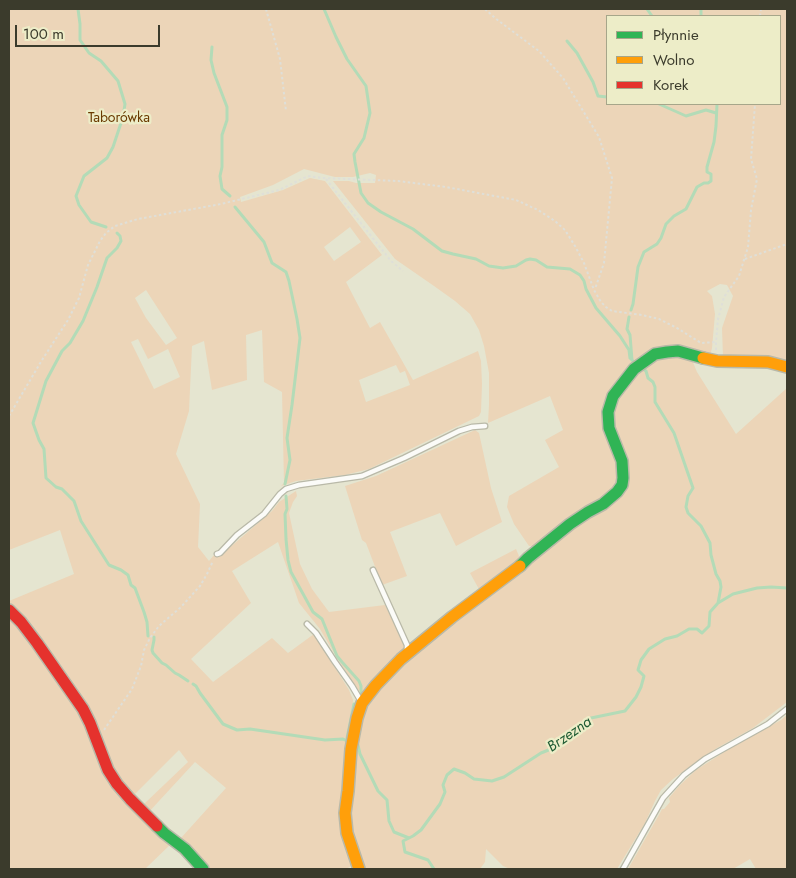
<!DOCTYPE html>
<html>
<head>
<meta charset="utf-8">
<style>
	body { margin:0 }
	#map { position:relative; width:796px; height:878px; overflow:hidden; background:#e5e5d0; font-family:Jost,sans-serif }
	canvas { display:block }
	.frame { position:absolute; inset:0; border:10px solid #3b3b2c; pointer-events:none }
	.legend { position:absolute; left:606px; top:15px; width:175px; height:90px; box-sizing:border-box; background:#ededc8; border:1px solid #a6a68a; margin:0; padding:6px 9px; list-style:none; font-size:15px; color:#3b3b2c }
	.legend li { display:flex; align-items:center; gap:10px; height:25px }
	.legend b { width:25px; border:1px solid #a6a68a }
	.scale { position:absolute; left:15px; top:25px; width:145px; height:22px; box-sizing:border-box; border:2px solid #3b3b2c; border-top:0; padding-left:6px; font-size:15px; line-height:18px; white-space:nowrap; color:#3b3b2c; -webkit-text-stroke:4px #ededc8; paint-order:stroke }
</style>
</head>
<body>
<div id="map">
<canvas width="796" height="878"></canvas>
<div class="frame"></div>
<ul class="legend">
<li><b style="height:6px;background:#30b455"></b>Płynnie</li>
<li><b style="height:6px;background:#ff9f0a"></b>Wolno</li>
<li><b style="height:6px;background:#e5322d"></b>Korek</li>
</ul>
<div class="scale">100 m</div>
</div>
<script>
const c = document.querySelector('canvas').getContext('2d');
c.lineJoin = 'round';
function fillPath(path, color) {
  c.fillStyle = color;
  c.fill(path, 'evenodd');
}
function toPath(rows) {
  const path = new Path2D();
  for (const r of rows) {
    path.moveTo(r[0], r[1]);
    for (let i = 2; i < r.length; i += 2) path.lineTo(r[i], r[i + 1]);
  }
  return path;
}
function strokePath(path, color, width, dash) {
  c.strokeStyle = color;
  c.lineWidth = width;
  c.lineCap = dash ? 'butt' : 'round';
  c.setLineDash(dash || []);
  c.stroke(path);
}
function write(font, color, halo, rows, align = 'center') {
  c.font = font + ' Jost,sans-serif';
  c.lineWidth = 4.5;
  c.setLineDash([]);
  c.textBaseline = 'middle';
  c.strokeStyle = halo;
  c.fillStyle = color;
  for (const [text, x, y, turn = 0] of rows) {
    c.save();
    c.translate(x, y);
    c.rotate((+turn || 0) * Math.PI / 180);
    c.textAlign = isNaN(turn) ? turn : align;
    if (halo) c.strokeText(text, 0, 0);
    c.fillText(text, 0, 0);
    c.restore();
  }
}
fillPath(toPath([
	[9,9,787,9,787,364,723,357,722,328,733,296,727,285,720,284,707,291,712,296,715,314,712,348,710,356,672,347,606,396,618,463,618,485,609,495,534,546,529,546,514,524,507,507,509,496,559,467,545,440,563,430,550,396,488,423,489,405,489,373,484,346,479,330,470,314,455,301,434,286,395,259,333,181,349,181,356,183,375,183,376,175,370,173,353,177,335,177,304,169,273,185,240,197,241,202,283,190,310,178,325,181,382,255,346,282,370,328,380,322,413,380,478,351,481,361,482,384,481,412,479,416,369,469,345,475,296,481,281,486,284,483,282,392,264,382,262,330,246,335,247,380,212,390,204,341,192,346,189,411,176,454,200,504,198,547,209,561,214,555,221,555,272,511,279,502,296,491,297,496,293,502,289,513,300,564,312,589,329,612,385,605,406,647,403,653,363,693,358,690,337,658,320,629,299,603,278,542,232,571,251,603,191,659,213,682,272,638,288,653,314,634,349,690,353,700,352,720,348,751,353,863,350,867,345,869,210,869,184,842,173,834,181,838,226,788,195,762,147,814,119,781,100,740,9,605,9,601,74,574,60,530,9,550],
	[607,16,780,16,780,104,607,104],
	[350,227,361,242,334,261,324,247],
	[146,290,177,338,166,345,146,318,135,298],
	[138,339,148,359,168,349,180,377,154,389,131,342],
	[396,365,400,373,405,371,410,385,366,402,359,380],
	[179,750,188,762,144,804,135,794],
	[668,355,692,360,697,372,736,434,787,388,787,702,753,728,717,748,695,763,673,779,661,790,655,801,645,823,617,869,510,869,503,866,486,849,485,862,480,869,363,869,349,824,354,760,365,705,395,669,581,523,621,497,612,423,612,405,637,372,656,359],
	[475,430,479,433,491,488,502,522,456,546,440,513,390,532,407,576,382,585,366,543,362,540,345,486,376,476],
	[516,549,519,556,518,560,480,591,470,573],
	[9,616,27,638,82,714,105,772,173,842,145,869,9,869],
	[787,715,787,869,756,869,750,859,733,869,628,869,660,813,662,809,664,809,670,802,669,798,679,786,696,770,729,749,781,720]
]), '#ecd5b8');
strokePath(toPath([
	[78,9,80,24,80,40,89,53,101,61,118,81,125,104,123,117,113,147,107,158,84,176,76,196,79,205,91,222,106,227],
	[324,9,336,37,347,59,366,86,370,113,364,138,354,154,355,162,361,193,368,203,381,212,413,229,442,251,453,254,476,259,489,266,503,268,516,266,526,260,530,259,536,260,547,267,570,269,580,275,584,281,586,289,596,308,620,336,629,350,630,358,635,363],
	[647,9,652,16],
	[701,16,701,9],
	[567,41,577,53,593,82,598,96,607,97],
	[212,47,211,60,214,73,227,107,227,120,222,135,222,167,220,176,222,189,230,196],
	[659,104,686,116,706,110,716,113],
	[235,207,264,242,272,263,286,272,289,281,297,319,300,338,292,405,287,438,290,460,285,484],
	[117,233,120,236,121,241,117,248,107,258,97,287,83,321,70,343,62,351,46,381,33,423,39,440,44,449,46,478,56,487,62,489,74,501,81,521,109,565,121,570,128,575,131,585,135,588,144,612,147,622,148,636],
	[631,310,633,304,638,267,644,252,657,244,661,238,666,224,674,216,686,209,697,187,704,183,708,183,711,181,711,174,707,172,707,167,714,142,716,126,717,104],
	[629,317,627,329,630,335,632,360],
	[643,369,646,371,648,378,653,382,655,387,655,402,674,433,693,488,688,496,686,507,688,513,701,526,710,543,711,555,716,574,720,581,721,587,718,603],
	[286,496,287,509,285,514,286,539,288,560,291,572,313,612,322,619,337,656,342,662,359,681,361,686,361,693],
	[154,637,154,640,152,650,153,653,162,663,166,665,175,673,179,675,188,681],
	[193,684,196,686,200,693,223,724,237,730,250,729,325,740,343,739,347,741],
	[347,738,354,704],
	[356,745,358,745,360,754,378,791,387,800,389,821,394,832,409,838],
	[434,869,428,860,405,852,403,841,413,836,421,830,440,804,445,792,443,785,447,775,454,769,465,773,474,779,492,781,504,777,541,753,556,747,577,727,591,718,625,711,636,697,641,687,644,676,638,670,641,660,649,649,665,639,677,636,689,629,697,629,702,633,709,626,710,612,718,603,733,594,757,588,771,587,787,588]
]), '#b3dbb7', 3);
const lane = toPath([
	[217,554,220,553,237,535,264,514,280,494,286,489,299,485,362,476,404,458,459,431,472,427,485,426],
	[373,570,407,645,407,651],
	[307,624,316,633,335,662,352,686,362,703],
	[623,869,663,798,684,775,705,759,768,724,787,709]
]);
const fast = toPath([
	[520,566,528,558,570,524,588,512,603,504,617,492,622,485,623,478,622,461,609,428,608,412,613,396,634,369,655,354,667,352,678,351,703,358],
	[157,826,164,833,185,849,203,869]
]);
const slow = toPath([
	[703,358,717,361,768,362,787,367],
	[359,869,347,833,345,813,348,791,351,749,357,718,362,703,376,685,401,659,452,617,520,566]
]);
const jam = toPath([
	[9,610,21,622,37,643,83,709,90,723,108,770,117,784,130,799,157,826]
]);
strokePath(lane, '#b9b9a8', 7);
strokePath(fast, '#b9b9a8', 14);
strokePath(slow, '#b9b9a8', 14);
strokePath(jam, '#b9b9a8', 14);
strokePath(toPath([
	[266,9,280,59,286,111],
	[485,9,495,18,539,51,563,78,599,137,612,178,604,263,595,289],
	[760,16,761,9],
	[326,179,391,261,403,271],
	[745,259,787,244],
	[716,350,716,342,718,319,724,297,739,276,748,247,751,210,757,179,751,159,755,104],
	[9,416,42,360,68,320,79,298,88,265,100,241,106,233,115,226,138,219,221,204,279,190,308,176,323,178,398,181,446,187,516,200,538,210,555,221,565,230,575,246,584,263,594,290,601,302,606,307,612,311,642,315,659,319,677,328,701,343,716,342],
	[104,730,132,689,141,666,144,650,150,638,159,626,181,607,200,586,207,574,213,561]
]), '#dfdfd8', 2, [2.5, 2.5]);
strokePath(lane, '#fbfbf8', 4.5);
strokePath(fast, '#30b455', 11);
strokePath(slow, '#ff9f0a', 11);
strokePath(jam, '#e5322d', 11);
write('14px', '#6a3a01', '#ededc8', [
	["Taborówka",119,119]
]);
write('italic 15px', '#1e5b33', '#ededc8', [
	["Brzezna",570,735,-35]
]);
</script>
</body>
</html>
